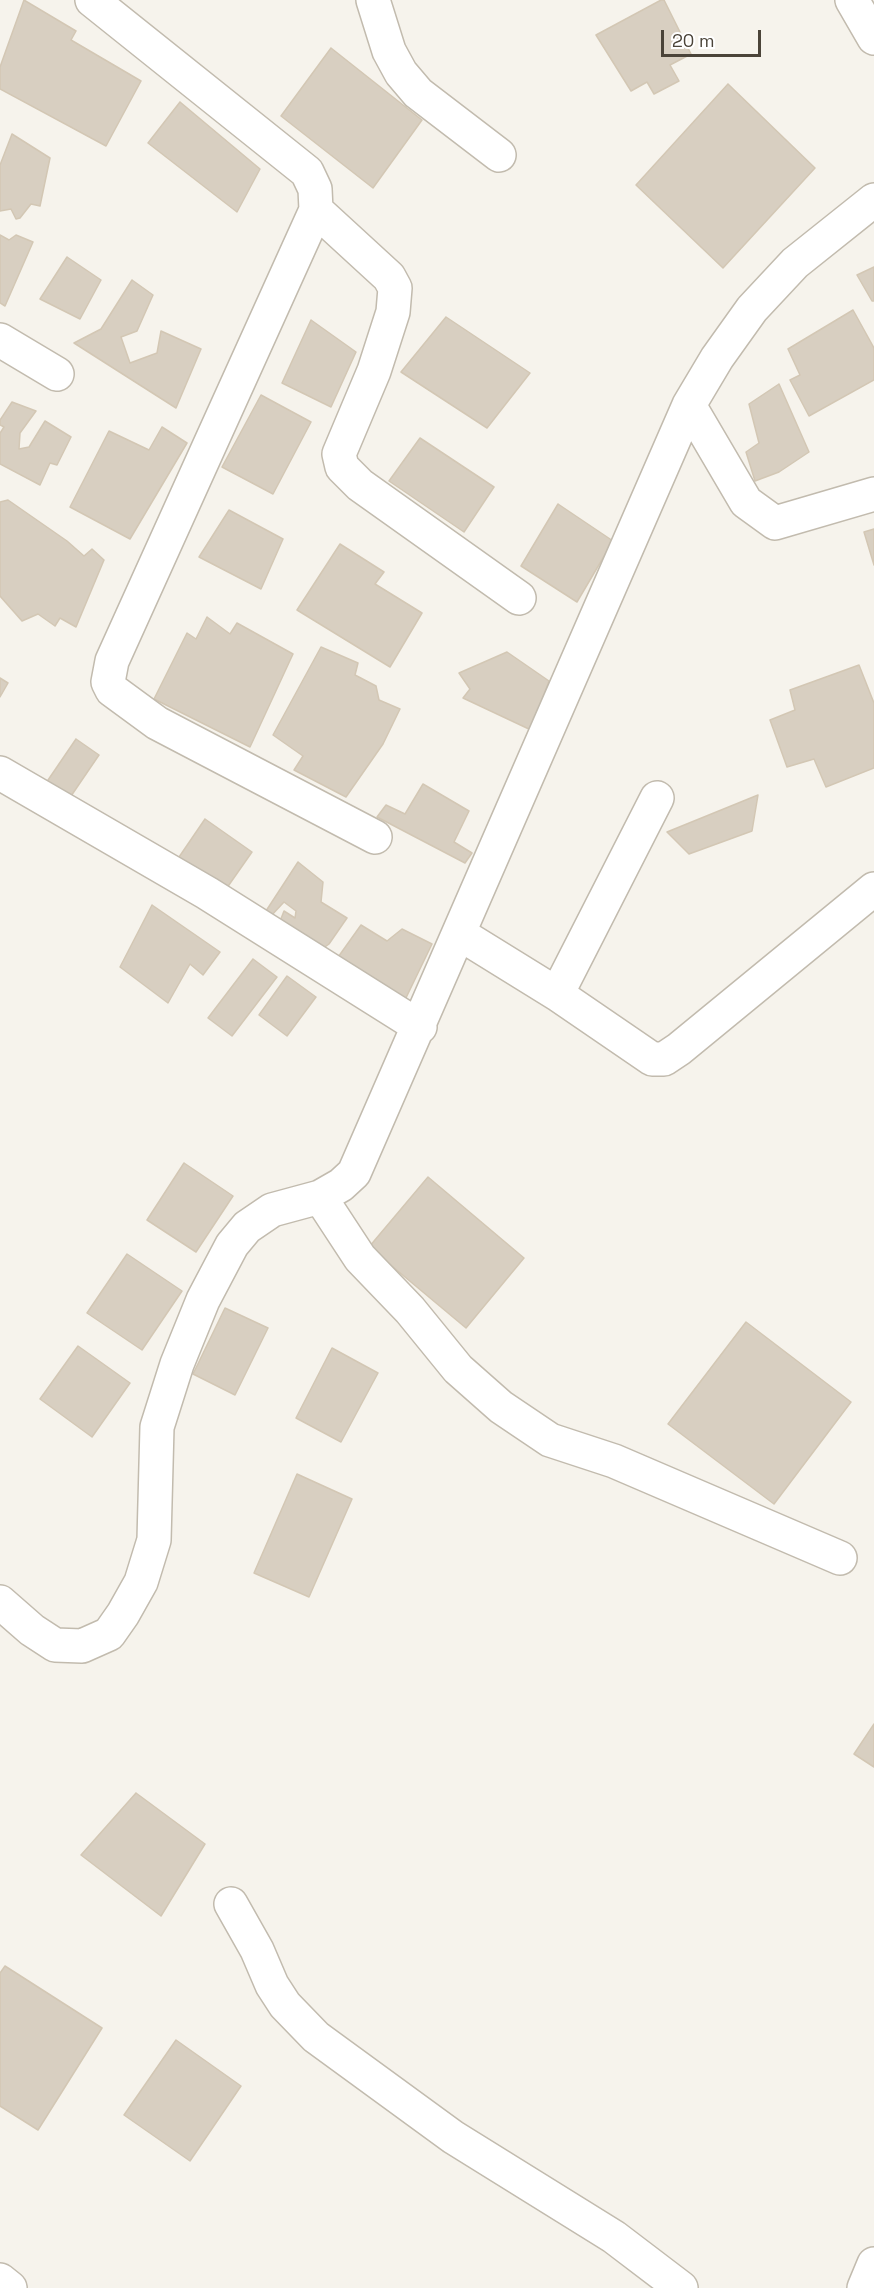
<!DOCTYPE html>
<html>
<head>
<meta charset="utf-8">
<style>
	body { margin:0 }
	#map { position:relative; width:874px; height:2288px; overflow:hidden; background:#f6f3ec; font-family:"Space Grotesk",sans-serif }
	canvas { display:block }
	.scale { position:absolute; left:661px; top:30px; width:100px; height:27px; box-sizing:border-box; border:3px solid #4b4439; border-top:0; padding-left:8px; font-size:18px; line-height:21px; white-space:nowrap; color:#4b4439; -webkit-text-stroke:4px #fff; paint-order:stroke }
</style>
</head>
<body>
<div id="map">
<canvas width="874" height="2288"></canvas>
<div class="scale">20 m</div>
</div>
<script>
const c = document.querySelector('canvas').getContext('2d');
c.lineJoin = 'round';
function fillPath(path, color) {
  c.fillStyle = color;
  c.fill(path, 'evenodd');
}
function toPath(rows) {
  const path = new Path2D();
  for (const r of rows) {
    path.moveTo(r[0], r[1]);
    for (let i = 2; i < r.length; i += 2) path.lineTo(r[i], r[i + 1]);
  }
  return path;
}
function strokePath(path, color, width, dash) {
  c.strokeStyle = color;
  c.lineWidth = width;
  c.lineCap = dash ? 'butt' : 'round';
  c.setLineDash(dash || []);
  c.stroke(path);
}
const building = toPath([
	[24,0,76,31,71,40,141,81,106,146,0,89,0,67,24,0],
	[661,0,664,0,691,54,670,65,679,81,654,94,647,82,631,91,596,35,661,0],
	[331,48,422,120,373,188,281,116,331,48],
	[728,84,815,168,723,268,636,185,728,84],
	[180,102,260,169,237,212,148,143,180,102],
	[12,134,50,158,40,206,31,204,20,218,16,219,11,209,0,211,0,165,12,134],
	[0,235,9,240,16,235,33,242,5,306,0,303,0,235],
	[67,257,101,280,80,319,40,299,67,257],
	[874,267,874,301,872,301,857,275,874,267],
	[132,280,153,295,137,331,121,337,130,363,157,353,161,331,201,349,176,408,74,343,101,329,132,280],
	[853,310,874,348,874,380,809,416,790,380,800,375,788,349,853,310],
	[446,317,530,373,487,428,401,372,446,317],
	[311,320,356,352,331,407,282,383,311,320],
	[779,384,809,452,779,472,755,481,746,452,759,443,749,404,779,384],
	[261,395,311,422,273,494,222,467,261,395],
	[12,402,36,411,20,433,19,449,29,447,45,421,71,437,57,465,50,463,40,485,0,464,0,433,4,427,0,425,0,420,12,402],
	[162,427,187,443,130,539,70,507,109,431,149,450,162,427],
	[420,438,494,487,464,532,389,481,420,438],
	[8,500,67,541,84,556,92,549,104,560,76,627,60,618,55,626,38,614,22,621,0,596,0,502,8,500],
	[558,504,613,541,577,602,521,566,558,504],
	[229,510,283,539,261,589,199,557,229,510],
	[874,529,874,565,864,532,874,529],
	[340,544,384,572,375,584,422,613,390,667,297,610,340,544],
	[207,617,230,634,237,623,293,654,250,747,154,699,187,633,196,639,207,617],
	[321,647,358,663,355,675,376,686,379,700,400,709,383,744,346,797,294,770,303,756,273,735,321,647],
	[507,652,549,681,531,730,463,698,470,689,459,673,507,652],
	[859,665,874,703,874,768,826,787,814,759,787,767,770,720,795,710,790,690,859,665],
	[0,678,8,683,0,697,0,678],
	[76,739,99,755,69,799,46,783,76,739],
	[423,784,469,811,454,842,472,853,465,863,377,817,386,805,405,814,423,784],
	[758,795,752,831,689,854,667,832,758,795],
	[205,819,252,852,224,892,177,860,205,819],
	[298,862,323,882,321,902,347,918,329,944,318,952,277,929,284,911,295,918,296,911,284,902,270,917,264,914,298,862],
	[152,905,220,952,203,975,190,964,168,1003,120,967,152,905],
	[361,925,387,941,402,929,432,944,404,1002,336,960,361,925],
	[253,959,277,977,232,1036,208,1018,253,959],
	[287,976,316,997,287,1036,259,1015,287,976],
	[184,1163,233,1196,196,1252,147,1220,184,1163],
	[428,1177,524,1258,466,1328,369,1247,428,1177],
	[127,1254,182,1291,142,1350,87,1313,127,1254],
	[225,1308,268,1328,235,1395,193,1374,225,1308],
	[746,1322,851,1402,774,1504,668,1424,746,1322],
	[78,1346,130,1383,92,1437,40,1399,78,1346],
	[332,1348,378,1373,341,1442,296,1418,332,1348],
	[297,1474,352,1499,309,1597,254,1573,297,1474],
	[874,1724,874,1767,854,1754,874,1724],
	[136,1793,205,1844,161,1916,81,1855,136,1793],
	[5,1966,102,2028,38,2130,0,2106,0,1973,5,1966],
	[176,2040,241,2086,190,2161,124,2115,176,2040]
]);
fillPath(building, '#d8cfc1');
strokePath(building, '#d3c7b4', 1.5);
const minor = toPath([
	[92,0,307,172,315,189,316,210,112,661,108,682,112,690,157,723,375,837],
	[373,0,389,51,401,73,418,93,499,155],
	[852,0,874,38],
	[316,210,389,277,395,288,393,312,374,371,339,454,342,467,360,485,519,598],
	[0,340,57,374],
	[689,405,746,502,775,523,874,494],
	[0,773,207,893,420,1027],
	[460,934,557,994,652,1059,664,1059,679,1049,874,889],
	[557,994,657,798],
	[320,1197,360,1258,410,1310,458,1369,501,1407,550,1440,614,1461,840,1558],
	[0,1602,32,1630,55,1645,82,1646,109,1634,123,1614,141,1582,154,1540,157,1427,177,1364,203,1300,232,1245,247,1227,272,1210,320,1197,341,1185,354,1173,689,405,717,358,752,309,795,263,874,200],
	[231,1904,257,1950,272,1985,285,2005,316,2037,453,2137,614,2237,681,2288],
	[0,2280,10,2288],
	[864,2288,874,2264]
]);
strokePath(minor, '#c2bbae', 36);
strokePath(minor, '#fff', 33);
</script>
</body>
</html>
